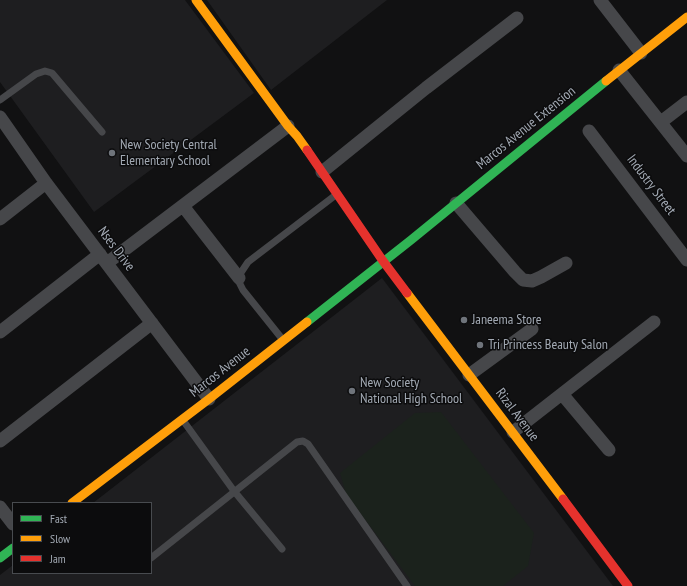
<!DOCTYPE html>
<html>
<head>
<meta charset="utf-8">
<style>
	body { margin:0 }
	#map { position:relative; width:687px; height:586px; overflow:hidden; background:#111112; font-family:"PT Sans Narrow",sans-serif }
	canvas { display:block }
	.legend { position:absolute; left:12px; top:502px; width:140px; height:72px; box-sizing:border-box; background:#0c0c0d; border:1px solid #484b4f; margin:0; padding:5px 7px; list-style:none; font-size:12px; color:#a2a9b3 }
	.legend li { display:flex; align-items:center; gap:8px; height:20px }
	.legend b { width:20px; border:1px solid #484b4f }
</style>
</head>
<body>
<div id="map">
<canvas width="687" height="586"></canvas>
<ul class="legend">
<li><b style="height:5px;background:#30b455"></b>Fast</li>
<li><b style="height:5px;background:#ff9f0a"></b>Slow</li>
<li><b style="height:5px;background:#e5322d"></b>Jam</li>
</ul>
</div>
<script>
const c = document.querySelector('canvas').getContext('2d');
c.lineJoin = 'round';
function fillPath(path, color) {
  c.fillStyle = color;
  c.fill(path, 'evenodd');
}
function toPath(rows) {
  const path = new Path2D();
  for (const r of rows) {
    path.moveTo(r[0], r[1]);
    for (let i = 2; i < r.length; i += 2) path.lineTo(r[i], r[i + 1]);
  }
  return path;
}
function strokePath(path, color, width, dash) {
  c.strokeStyle = color;
  c.lineWidth = width;
  c.lineCap = dash ? 'butt' : 'round';
  c.setLineDash(dash || []);
  c.stroke(path);
}
function write(font, color, halo, rows, align = 'center') {
  c.font = font + ' "PT Sans Narrow",sans-serif';
  c.lineWidth = 3;
  c.setLineDash([]);
  c.textBaseline = 'middle';
  c.strokeStyle = halo;
  c.fillStyle = color;
  for (const [text, x, y, turn = 0] of rows) {
    c.save();
    c.translate(x, y);
    c.rotate((+turn || 0) * Math.PI / 180);
    c.textAlign = isNaN(turn) ? turn : align;
    if (halo) c.strokeText(text, 0, 0);
    c.fillText(text, 0, 0);
    c.restore();
  }
}
fillPath(toPath([
	[0,0,185,0,254,93,94,212,0,82],
	[207,0,387,0,271,90],
	[382,278,613,586,0,586,0,575,13,565,13,573,151,573,151,503,93,503]
]), '#1e1e20');
fillPath(toPath([
	[441,412,534,533,528,566,503,586,415,586,346,494,340,473,415,413]
]), '#1b221c');
strokePath(toPath([
	[0,100,36,74,45,71,52,73,102,132],
	[283,340,243,290,239,282,240,274,248,262,337,194],
	[182,419,234,491,282,549],
	[151,558,297,442,303,441,308,444,407,586]
]), '#46474a', 7);
strokePath(toPath([
	[600,0,641,53],
	[619,70,687,156],
	[0,117,46,183,209,399],
	[661,122,687,102],
	[589,131,687,260],
	[322,172,426,88,517,18],
	[456,203,515,272,523,280,532,281,541,277,566,263],
	[183,206,239,278],
	[0,219,46,183],
	[107,263,288,126],
	[0,332,100,254],
	[469,375,532,329],
	[562,394,609,450],
	[513,432,654,322],
	[0,441,152,323],
	[0,507,13,524]
]), '#46474a', 13);
strokePath(toPath([
	[307,322,411,240,606,81],
	[0,558,13,548]
]), '#30b455', 9);
strokePath(toPath([
	[196,0,288,126,297,136,307,150],
	[606,81,687,17],
	[407,293,563,499],
	[72,503,209,399,307,322]
]), '#ff9f0a', 9);
strokePath(toPath([
	[307,150,383,261,407,293],
	[563,499,628,586]
]), '#e5322d', 9);
for (const [x, y, r, color] of [
	[112,153,4,"#6f747b"],
	[464,320,4,"#6f747b"],
	[480,345,4,"#6f747b"],
	[352,391,4,"#6f747b"]
]) {
  const dot = new Path2D();
  dot.arc(x, y, r, 0, 2 * Math.PI);
  c.fillStyle = color;
  c.fill(dot);
  strokePath(dot, '#0c0c0d', 1.5);
}
write('14px', '#a2a9b3', '#0c0c0d', [
	["Marcos Avenue Extension",526,128,-39],
	["Industry Street",651,185,53],
	["Nses Drive",116,249,53],
	["Marcos Avenue",220,372,-38],
	["Rizal Avenue",517,415,53]
]);
write('14px', '#a2a9b3', '#0c0c0d', [
	["New Society Central",120,145],
	["Elementary School",120,161],
	["Janeema Store",472,320],
	["Tri Princess Beauty Salon",488,345],
	["New Society",360,383],
	["National High School",360,399]
], 'left');
</script>
</body>
</html>
